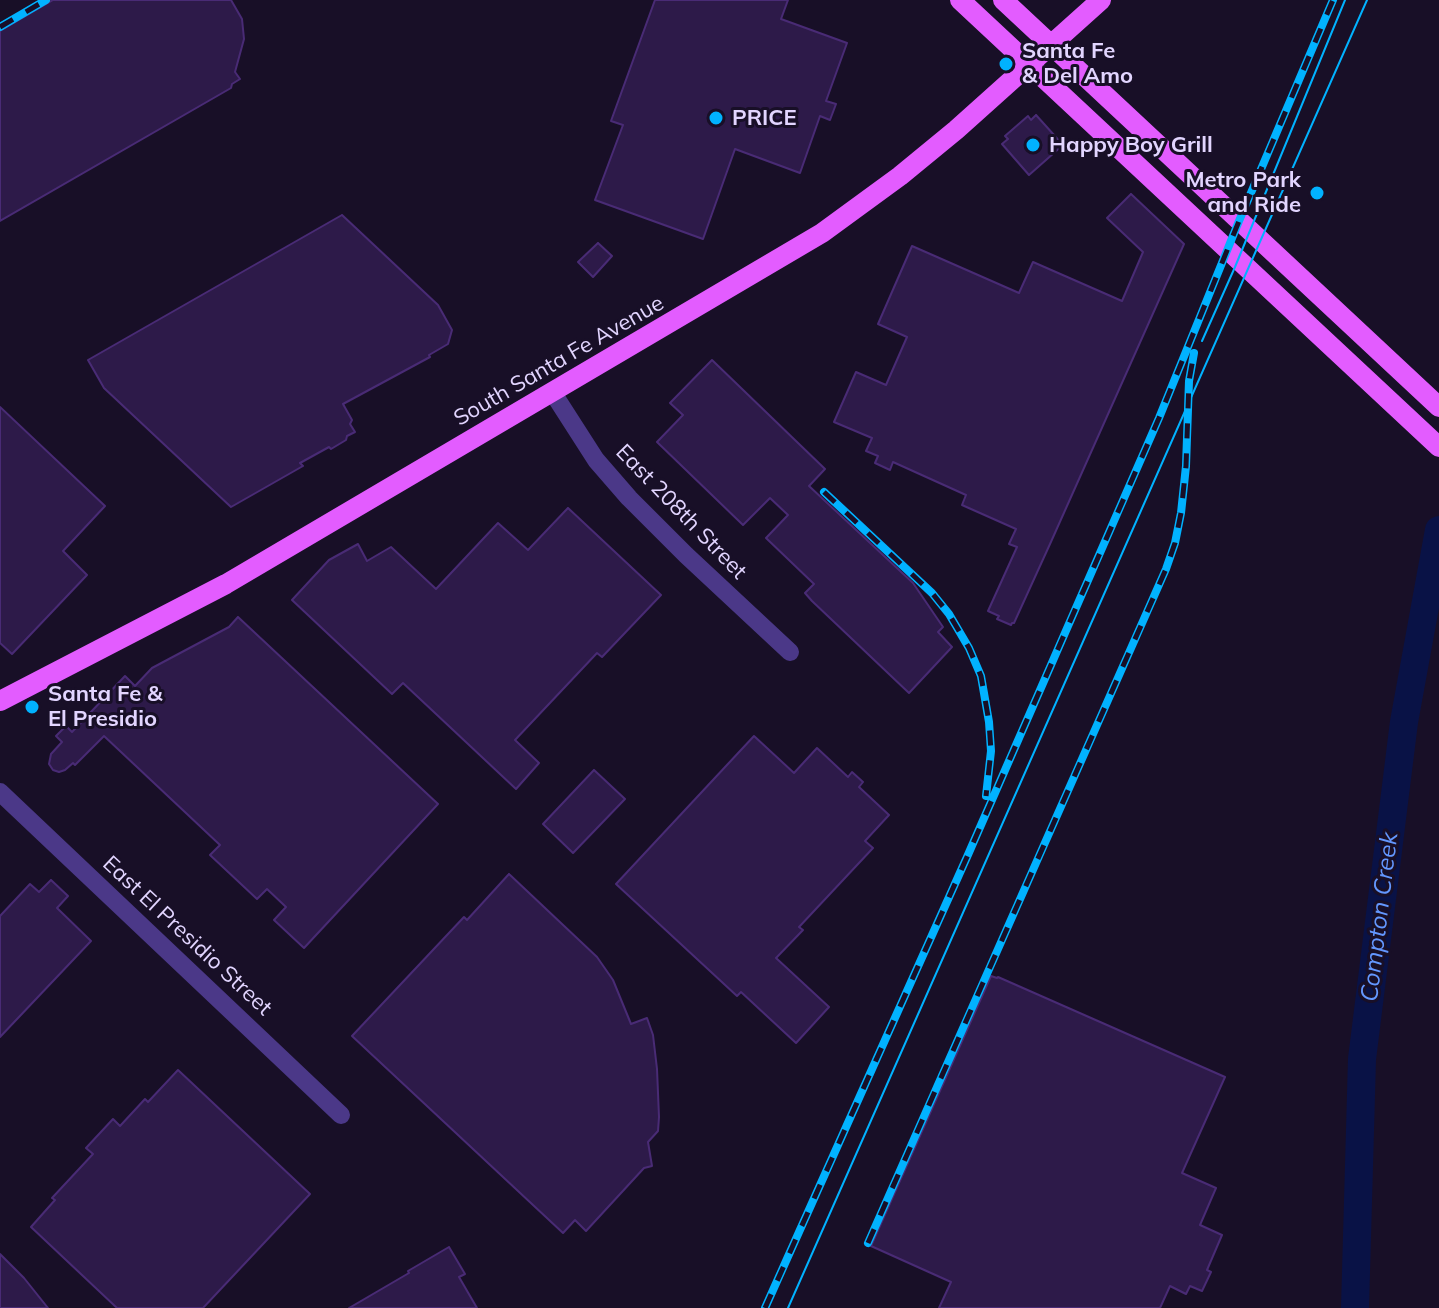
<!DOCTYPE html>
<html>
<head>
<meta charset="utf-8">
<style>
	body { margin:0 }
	canvas { display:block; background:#180f27 }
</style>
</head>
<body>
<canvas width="1439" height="1308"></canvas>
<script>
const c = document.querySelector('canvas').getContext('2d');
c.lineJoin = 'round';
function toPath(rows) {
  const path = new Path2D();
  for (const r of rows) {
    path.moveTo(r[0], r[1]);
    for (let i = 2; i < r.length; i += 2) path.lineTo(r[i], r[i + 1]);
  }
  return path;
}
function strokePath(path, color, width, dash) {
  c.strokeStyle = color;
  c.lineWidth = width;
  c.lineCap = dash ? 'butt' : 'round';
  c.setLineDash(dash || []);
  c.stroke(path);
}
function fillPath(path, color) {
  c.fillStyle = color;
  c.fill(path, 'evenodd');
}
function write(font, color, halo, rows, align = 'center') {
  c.font = font + ' Mulish,sans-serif';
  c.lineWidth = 6;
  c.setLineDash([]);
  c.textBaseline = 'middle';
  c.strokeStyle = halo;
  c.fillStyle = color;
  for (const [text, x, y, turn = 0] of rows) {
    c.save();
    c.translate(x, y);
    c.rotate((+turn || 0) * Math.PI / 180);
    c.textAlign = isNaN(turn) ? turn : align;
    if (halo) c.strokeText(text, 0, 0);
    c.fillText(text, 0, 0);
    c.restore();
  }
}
strokePath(toPath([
	[1355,1308,1362,1059,1404,722,1439,530]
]), '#091246', 28);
const building = toPath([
	[53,0,231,0,242,19,244,39,235,72,240,79,232,84,231,88,0,221,0,31,53,0],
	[655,0,788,0,781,19,847,43,826,101,836,104,830,120,820,116,800,173,735,149,703,239,595,200,623,125,611,121,655,0],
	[1036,115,1063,145,1029,175,1002,144,1008,139,1005,136,1028,116,1031,120,1036,115],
	[1131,194,1184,244,1050,544,1014,623,1012,623,1011,625,997,619,999,616,988,611,1017,547,1009,544,1016,529,962,505,966,495,893,462,890,470,875,463,878,456,866,451,872,438,834,422,856,372,886,385,907,337,878,324,912,246,1019,293,1033,262,1122,301,1143,252,1107,218,1131,194],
	[342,215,438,305,452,330,448,344,429,355,430,357,343,404,352,420,350,424,355,432,347,436,346,440,331,449,329,447,300,463,303,466,231,507,104,388,88,360,342,215],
	[598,243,612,256,593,277,578,262,598,243],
	[712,360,825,469,809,486,913,583,943,627,938,632,952,647,909,693,812,601,805,593,814,584,766,538,788,515,770,498,743,525,657,442,683,415,670,403,712,360],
	[0,407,105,506,63,551,87,575,12,654,0,643,0,407],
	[568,508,661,595,602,657,597,653,515,740,539,763,516,789,403,683,392,694,292,600,329,560,358,544,367,561,391,547,436,589,498,523,528,550,568,508],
	[238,617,438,804,304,948,274,920,286,907,267,889,257,899,210,855,220,845,104,736,75,765,73,763,65,770,59,772,53,770,49,764,51,754,62,742,56,736,66,726,72,732,125,676,135,686,152,668,229,627,238,617],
	[754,736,794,773,817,748,848,777,852,772,863,782,859,787,889,815,865,841,873,848,799,927,803,930,776,958,829,1007,796,1043,741,992,737,996,616,884,754,736],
	[594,770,625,799,573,853,543,824,594,770],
	[509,874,597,957,613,980,631,1024,647,1018,653,1035,657,1069,659,1117,658,1131,648,1142,652,1166,644,1168,586,1231,575,1220,563,1233,352,1036,464,917,467,920,509,874],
	[51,880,68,896,57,908,91,941,0,1037,0,916,30,884,39,892,51,880],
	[991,976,997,978,998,977,1225,1077,1182,1173,1216,1188,1200,1225,1222,1235,1207,1270,1211,1272,1202,1291,1190,1286,1186,1294,1170,1286,1160,1308,939,1308,951,1282,871,1246,991,976],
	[178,1070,310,1194,203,1308,117,1308,31,1227,55,1200,52,1198,93,1154,86,1148,113,1119,120,1126,145,1099,148,1102,178,1070],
	[449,1247,465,1274,459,1277,477,1308,349,1308,409,1273,408,1271,449,1247],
	[0,1254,24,1278,48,1308,0,1308,0,1254]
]);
fillPath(building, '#2d1a49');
strokePath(building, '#492b75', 2);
strokePath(toPath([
	[553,393,596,460,629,498,686,555,790,652],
	[0,792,341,1115]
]), '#4b3888', 18);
strokePath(toPath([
	[960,0,1439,447],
	[1003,0,1439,407],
	[0,701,226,584,822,233,900,176,956,130,1101,0]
]), '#e35cff', 20);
strokePath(toPath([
	[1202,341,1235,267,1345,0],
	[788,1308,1367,0]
]), '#01b2ff', 2);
const rail = toPath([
	[0,27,46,0],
	[824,492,932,593,949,614,969,648,981,676,989,722,991,751,986,796],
	[868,1243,1166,569,1175,543,1181,513,1186,466,1189,381,1194,353],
	[765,1308,967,857,1159,418,1239,221,1333,0]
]);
strokePath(rail, '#01b2ff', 8);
strokePath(rail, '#180f27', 5, [15]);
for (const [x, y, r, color] of [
	[1006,64,8,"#01b2ff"],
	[716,118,8,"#01b2ff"],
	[1033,145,8,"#01b2ff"],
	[1317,193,8,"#01b2ff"],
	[32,707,8,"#01b2ff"]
]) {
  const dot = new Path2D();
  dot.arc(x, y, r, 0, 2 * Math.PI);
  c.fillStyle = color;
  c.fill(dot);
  strokePath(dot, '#180f27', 3);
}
write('bold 22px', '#e2d5ff', '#180f27', [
	["Santa Fe",1022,51],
	["& Del Amo",1022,76],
	["PRICE",732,118],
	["Happy Boy Grill",1049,145],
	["Metro Park",1301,180,"right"],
	["and Ride",1301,205,"right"],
	["Santa Fe &",48,694],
	["El Presidio",48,719]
], 'left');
write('22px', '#e2d5ff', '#180f27', [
	["South Santa Fe Avenue",559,361,-30],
	["East 208th Street",681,512,46],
	["East El Presidio Street",187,936,43]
]);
write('italic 24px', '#6397ff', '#180f27', [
	["Compton Creek",1380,917,-83]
]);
</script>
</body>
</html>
